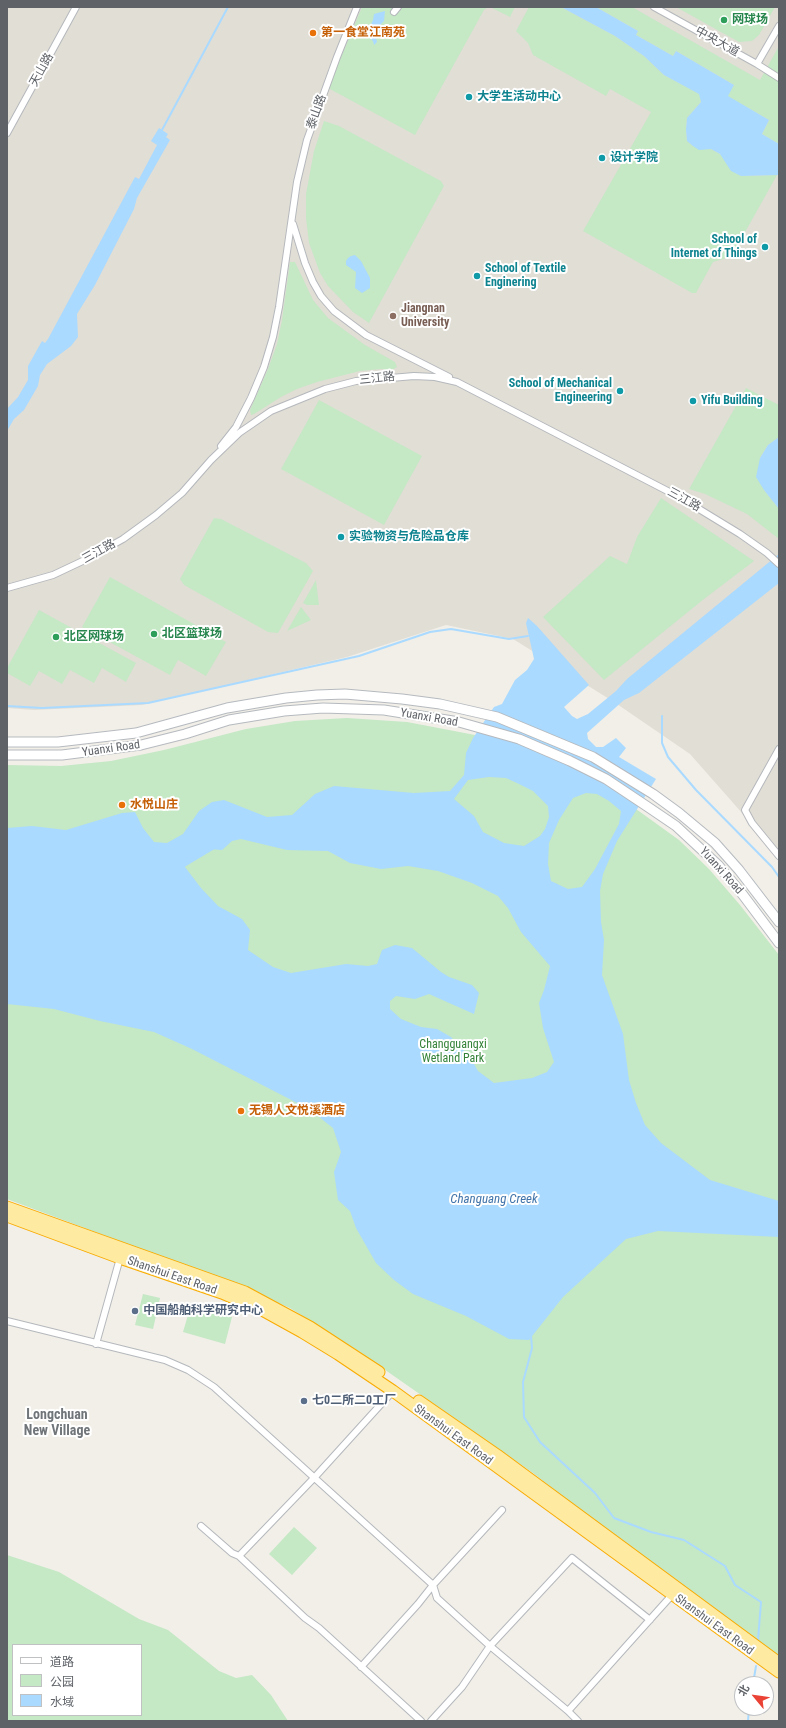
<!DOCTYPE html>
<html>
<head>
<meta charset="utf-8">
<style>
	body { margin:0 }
	#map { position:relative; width:786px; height:1728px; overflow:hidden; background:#f1efe8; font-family:"Roboto Condensed","Noto Sans SC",sans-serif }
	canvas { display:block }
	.frame { position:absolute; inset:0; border:8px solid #5f6368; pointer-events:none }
	.legend { position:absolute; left:12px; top:1644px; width:130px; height:72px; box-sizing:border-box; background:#fff; border:1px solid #bfc1c3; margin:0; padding:5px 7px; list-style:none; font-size:12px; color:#5f6368 }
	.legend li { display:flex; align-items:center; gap:8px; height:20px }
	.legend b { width:20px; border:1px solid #bfc1c3 }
	.north { position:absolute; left:734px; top:1676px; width:40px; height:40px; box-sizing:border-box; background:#fff; border:1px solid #bfc1c3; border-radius:50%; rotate:299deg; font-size:11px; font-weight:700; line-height:16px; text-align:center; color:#5f6368 }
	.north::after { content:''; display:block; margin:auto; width:14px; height:18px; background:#ea4335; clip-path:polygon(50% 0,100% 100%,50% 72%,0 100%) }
</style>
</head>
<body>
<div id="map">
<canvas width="786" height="1728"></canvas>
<div class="frame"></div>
<ul class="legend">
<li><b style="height:5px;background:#fff"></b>道路</li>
<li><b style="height:11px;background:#c5e8c5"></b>公园</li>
<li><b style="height:11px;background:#aadaff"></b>水域</li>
</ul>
<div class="north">北</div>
</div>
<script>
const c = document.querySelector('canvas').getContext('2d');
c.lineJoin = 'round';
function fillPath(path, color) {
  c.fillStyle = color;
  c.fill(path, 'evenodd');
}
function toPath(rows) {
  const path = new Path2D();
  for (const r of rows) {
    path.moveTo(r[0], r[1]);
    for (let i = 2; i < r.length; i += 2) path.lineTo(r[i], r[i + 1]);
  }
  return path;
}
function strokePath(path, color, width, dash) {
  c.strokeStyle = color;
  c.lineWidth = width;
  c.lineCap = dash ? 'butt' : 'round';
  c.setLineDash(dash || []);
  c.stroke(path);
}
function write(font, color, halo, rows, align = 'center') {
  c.font = font + ' "Roboto Condensed","Noto Sans SC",sans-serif';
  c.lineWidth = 4;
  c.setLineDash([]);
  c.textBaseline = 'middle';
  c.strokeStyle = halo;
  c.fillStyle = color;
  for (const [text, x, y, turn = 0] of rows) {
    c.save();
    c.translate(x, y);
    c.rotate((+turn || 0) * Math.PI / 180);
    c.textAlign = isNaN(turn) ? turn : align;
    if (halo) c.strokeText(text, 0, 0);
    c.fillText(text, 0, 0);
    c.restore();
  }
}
fillPath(toPath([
	[7,7,779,7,779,855,690,754,614,702,513,639,446,625,347,657,142,705,34,710,7,708]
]), '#e1ded6');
fillPath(toPath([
	[362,7,515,7,510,17,492,8,487,8,484,10,415,135,328,88],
	[529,7,561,7,615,36,644,56,664,75,700,94,701,102,687,118,686,130,687,141,693,146,711,149,720,154,741,176,777,175,734,252,730,257,713,262,696,293,692,293,583,231,651,112,610,89,606,96,533,55,528,43,516,31],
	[596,7,632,7,760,80,779,46,779,144,762,134,769,120,727,96,734,85,676,51,673,56,636,35,638,31],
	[676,7,775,7,759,35,752,41,739,42],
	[324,121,339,126,441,181,444,186,369,323,353,312,328,286,320,273,309,243,306,218,306,194,314,151],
	[290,262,295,262,313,300,328,318,365,345,395,362,397,367,392,370,381,369,360,371,317,382,297,389,281,397,254,414,251,415,250,410,268,369,277,344,282,320],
	[746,388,779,405,779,437,768,445,760,458,764,490,779,509,779,539,747,514,705,494,689,489],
	[319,400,422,456,384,525,281,469],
	[661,498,754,561,704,599,604,680,543,617,610,556,627,564,637,537],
	[214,518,221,519,306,563,313,571,278,633,268,632,184,585,180,579],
	[110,577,226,642,206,676,178,660,170,675,82,627],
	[316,580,319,605,307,605,303,603],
	[301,607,311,620,287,631],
	[39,610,136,663,126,682,102,668,94,683,70,670,62,684,39,671,30,686,7,673,7,668],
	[347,718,407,722,475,735,537,756,595,783,636,809,679,840,709,869,740,905,779,955,779,1657,584,1513,533,1473,358,1351,290,1308,232,1283,7,1199,7,765,61,766,111,761,164,750,246,729,295,721],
	[143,1294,160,1298,153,1329,135,1325],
	[191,1305,232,1317,225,1344,183,1332],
	[294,1527,317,1548,292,1575,269,1554],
	[7,1555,59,1572,139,1619,168,1630,219,1671,236,1678,252,1675,271,1695,288,1721,7,1721],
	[13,1645,141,1645,141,1715,13,1715]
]), '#c5e8c5');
fillPath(toPath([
	[561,7,596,7,638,31,636,35,673,56,676,51,734,85,728,96,769,120,762,134,779,144,779,175,741,176,731,171,720,154,711,149,699,150,693,146,687,141,686,130,687,118,701,102,699,94,664,75,644,56,615,36],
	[385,11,384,21,381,24,376,38,377,42,374,45,373,41,366,35,373,20,374,14],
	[159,128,168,134,166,137,170,140,137,198,134,209,95,285,77,314,78,337,71,346,47,364,40,375,38,386,24,410,14,419,7,431,7,409,18,397,28,380,28,366,42,341,45,343,48,339,135,177,139,179,157,145,151,141],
	[355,255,361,261,370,278,370,288,362,293,355,288,356,272,346,265,346,261,348,258,351,256],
	[779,437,779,509,764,490,756,477,760,458,768,445],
	[779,554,779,583,639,693,624,700,587,733,588,739,596,747,603,747,616,738,626,748,619,757,656,779,617,841,603,874,600,891,601,922,604,940,602,975,623,1034,629,1080,636,1103,645,1125,661,1143,710,1180,779,1201,779,1237,658,1231,626,1239,563,1297,529,1340,509,1339,466,1316,413,1294,394,1280,376,1263,356,1228,350,1211,338,1200,334,1172,341,1152,333,1128,309,1109,192,1049,154,1032,100,1021,54,1009,7,1004,7,828,32,826,66,830,122,813,135,812,143,828,154,842,167,843,183,834,199,811,212,802,224,800,267,817,292,815,315,794,334,786,414,793,450,791,464,775,466,753,473,738,494,707,502,704,515,680,527,670,534,659,526,623,528,618,537,626,589,685,564,707,572,716,577,719,588,714,616,691,627,679],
	[489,777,506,778,519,784,533,791,548,806,549,817,545,829,540,836,524,846,504,843,483,832,474,816,454,799,468,780],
	[586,793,597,794,609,801,621,811,619,824,595,869,582,887,568,889,551,881,548,864,549,843,559,820,573,798],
	[241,839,287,850,328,851,350,863,381,869,408,866,438,871,472,883,498,896,508,908,521,932,550,966,544,990,539,1003,543,1028,554,1062,547,1072,532,1078,494,1083,478,1071,470,1057,451,1037,437,1029,421,1027,401,1019,390,1009,390,1001,396,996,415,999,429,994,474,1014,479,993,472,985,449,977,441,972,412,948,395,945,382,950,377,964,368,966,346,964,291,973,273,967,248,950,250,930,242,919,218,906,201,888,185,867,186,854,195,848,222,850,232,841]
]), '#aadaff');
strokePath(toPath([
	[162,130,228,7],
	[7,706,42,708,148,703,359,656,430,632,451,629,509,639,528,636],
	[662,716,662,743,668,757,696,790,772,867,779,877],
	[531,1336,532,1348,523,1382,524,1417,540,1442,595,1493,614,1518,651,1532,684,1540,725,1566,735,1585,761,1602,758,1640],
	[753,1684,756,1666],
	[748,1721,749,1708]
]), '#aadaff', 2);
strokePath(toPath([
	[172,867,217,840]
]), '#aadaff', 13);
const minor = toPath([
	[654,7,757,64,779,78],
	[394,12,398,7],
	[757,64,779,26],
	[7,133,76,7],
	[293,224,305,263,313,282,321,296,334,311,366,335,449,377],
	[221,446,236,427,251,398,264,367,273,337,279,307,297,182,307,140,337,57,357,7],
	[7,588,53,575,89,558,123,539,156,515,182,493,211,460,239,433,271,411,325,389,356,381,414,376,435,377,457,382,681,498,740,534,767,553,779,564],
	[779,749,745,810,752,823,779,856],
	[7,1321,165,1360,188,1370,214,1387,433,1585,437,1598,490,1646,568,1711,578,1721],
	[96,1344,120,1258],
	[201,1526,232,1553,239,1556,305,1618,319,1628,421,1721],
	[239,1556,314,1478,393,1391],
	[361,1667,418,1604,433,1585,502,1510],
	[568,1711,672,1595],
	[431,1721,462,1687,490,1646,572,1558,650,1620]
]);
const secondary = toPath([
	[7,742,58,742,136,733,227,708,286,698,317,695,345,694,402,699,440,704,497,717,593,757,653,794,679,813,715,843,739,870,779,922],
	[7,755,62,755,141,745,185,734,229,720,284,711,323,708,384,710,459,722,519,739,570,761,606,779,648,807,676,826,718,865,743,895,779,943]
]);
const trunk = toPath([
	[7,1207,245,1292,310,1327,379,1372],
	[7,1216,120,1258,222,1293,264,1311,302,1332,338,1354,393,1391,779,1672],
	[419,1401,497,1455,779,1663]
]);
strokePath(minor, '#b5b8bc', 8);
strokePath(secondary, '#b6babf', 11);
strokePath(trunk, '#f9ab00', 13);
strokePath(minor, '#fff', 6);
strokePath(secondary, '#fff', 9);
strokePath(trunk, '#feeaa1', 11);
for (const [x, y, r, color] of [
	[724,20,4,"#2e9e5b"],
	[313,33,4,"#e8710a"],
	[469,97,4,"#0f9aa8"],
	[602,158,4,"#0f9aa8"],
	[765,247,4,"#0f9aa8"],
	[477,276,4,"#0f9aa8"],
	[393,316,4,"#8d6e63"],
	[620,391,4,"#0f9aa8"],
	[693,401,4,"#0f9aa8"],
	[341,537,4,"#0f9aa8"],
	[154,634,4,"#2e9e5b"],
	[56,637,4,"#2e9e5b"],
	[122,805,4,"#e8710a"],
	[241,1111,4,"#e8710a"],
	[135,1311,4,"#5c6f8a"],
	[304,1401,4,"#5c6f8a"]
]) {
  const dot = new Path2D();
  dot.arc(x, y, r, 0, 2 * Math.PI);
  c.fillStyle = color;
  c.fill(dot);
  strokePath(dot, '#fff', 1.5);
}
write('bold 12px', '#27864d', '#fff', [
	["网球场",732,20],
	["北区篮球场",162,634],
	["北区网球场",64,637]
], 'left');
write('bold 12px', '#c56008', '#fff', [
	["第一食堂江南苑",321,33],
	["水悦山庄",130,805],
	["无锡人文悦溪酒店",249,1111]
], 'left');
write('12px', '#5f6368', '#fff', [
	["中央大道",717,42,29],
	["天山路",42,70,-61],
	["泰山路",317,112,-70],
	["三江路",377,379,-6],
	["三江路",684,500,29],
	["三江路",99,552,-29],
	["Yuanxi Road",429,718,10],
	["Yuanxi Road",111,749,-8],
	["Yuanxi Road",721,871,48],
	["Shanshui East Road",172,1276,19],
	["Shanshui East Road",453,1435,36],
	["Shanshui East Road",714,1625,36]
]);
write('bold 12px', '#0d838f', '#fff', [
	["大学生活动中心",477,97],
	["设计学院",610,158],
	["School of",757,240,"right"],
	["Internet of Things",757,254,"right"],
	["School of Textile",485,269],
	["Enginering",485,283],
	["School of Mechanical",612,384,"right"],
	["Engineering",612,398,"right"],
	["Yifu Building",701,401],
	["实验物资与危险品仓库",349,537]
], 'left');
write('bold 12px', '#785e54', '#fff', [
	["Jiangnan",401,309],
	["University",401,323]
], 'left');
write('12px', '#348238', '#fff', [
	["Changguangxi",453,1045],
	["Wetland Park",453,1059]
]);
write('bold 12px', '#4e5e75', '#fff', [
	["中国船舶科学研究中心",143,1311],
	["七0二所二0工厂",312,1401]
], 'left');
write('italic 13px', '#4174aa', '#fff', [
	["Changuang Creek",494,1200]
]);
write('bold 14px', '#70757a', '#fff', [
	["Longchuan",57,1415],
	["New Village",57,1431]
]);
</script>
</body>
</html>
